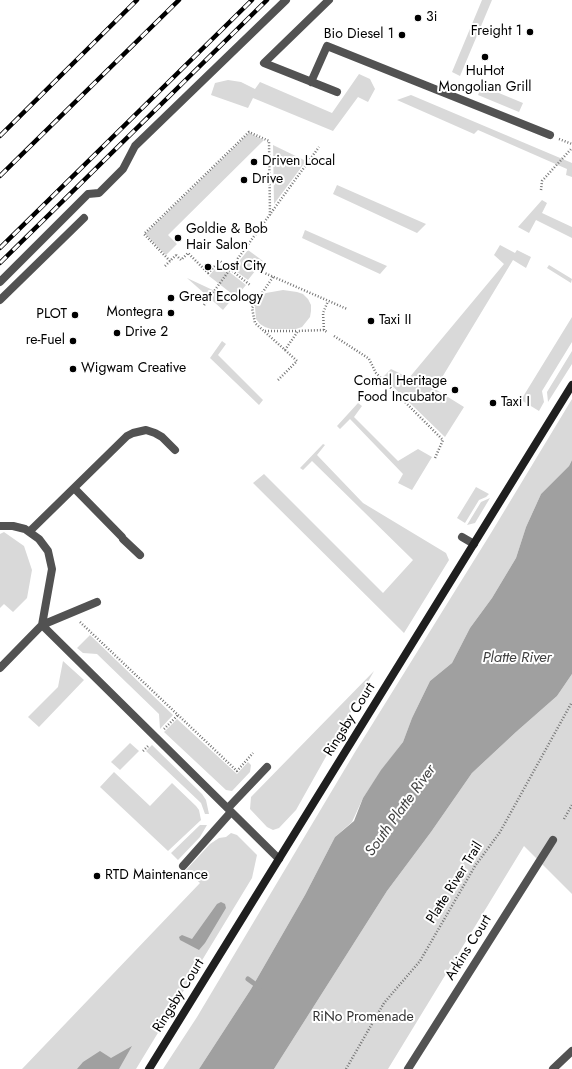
<!DOCTYPE html>
<html>
<head>
<meta charset="utf-8">
<style>
	body { margin:0 }
	canvas { display:block; background:#fff }
</style>
</head>
<body>
<canvas width="572" height="1069"></canvas>
<script>
const c = document.querySelector('canvas').getContext('2d');
c.lineJoin = 'round';
function fillPath(path, color) {
  c.fillStyle = color;
  c.fill(path, 'evenodd');
}
function toPath(rows) {
  const path = new Path2D();
  for (const r of rows) {
    path.moveTo(r[0], r[1]);
    for (let i = 2; i < r.length; i += 2) path.lineTo(r[i], r[i + 1]);
  }
  return path;
}
function strokePath(path, color, width, dash) {
  c.strokeStyle = color;
  c.lineWidth = width;
  c.lineCap = dash ? 'butt' : 'round';
  c.setLineDash(dash || []);
  c.stroke(path);
}
function write(font, color, halo, rows, align = 'center') {
  c.font = font + ' Jost,sans-serif';
  c.lineWidth = 4;
  c.setLineDash([]);
  c.textBaseline = 'middle';
  c.strokeStyle = halo;
  c.fillStyle = color;
  for (const [text, x, y, turn = 0] of rows) {
    c.save();
    c.translate(x, y);
    c.rotate((+turn || 0) * Math.PI / 180);
    c.textAlign = isNaN(turn) ? turn : align;
    if (halo) c.strokeText(text, 0, 0);
    c.fillText(text, 0, 0);
    c.restore();
  }
}
fillPath(toPath([
	[482,0,492,0,460,76,452,72],
	[359,74,370,79,375,89,368,102,358,97,333,131,253,98,248,108,211,95,215,83,228,80,241,82,255,89,260,82,332,113],
	[482,86,523,103,519,112,478,95],
	[411,95,572,163,572,177,566,175,567,169,478,130,474,134,397,100],
	[249,133,264,140,168,235,177,244,166,255,145,234],
	[273,145,306,161,274,204],
	[337,185,426,224,417,233,333,194],
	[542,200,547,203,542,213,572,227,572,238,536,220,529,233,518,227],
	[305,230,387,266,380,274,302,238],
	[500,245,515,253,517,250,531,257,526,268,513,260,435,389,464,407,445,437,383,377,391,369,409,378,504,264,494,255],
	[248,250,263,261,248,280,233,269],
	[219,264,246,285,236,297,209,276],
	[549,265,572,279,571,283,547,268],
	[187,278,232,299,223,310],
	[283,290,297,292,303,294,308,299,311,305,311,311,310,317,302,327,296,329,271,329,265,327,260,324,256,319,255,307,257,301,261,296,266,293],
	[572,317,572,342,542,391,544,402,539,411,521,400],
	[222,341,226,344,218,355,263,400,259,405,210,358],
	[572,351,572,364,548,402,547,392],
	[572,399,572,460,569,466,541,494,526,527,516,558,492,598,470,628,452,663,430,681,412,718,403,742,381,771,363,798,352,822,335,837,305,895,251,989,199,1069,163,1069,197,1017,355,752,491,533],
	[358,403,362,406,354,417,398,461,418,449,432,457,412,490,398,483,403,474,350,419,340,429,337,426],
	[323,444,325,445,317,455,363,503,446,553,449,560,404,633,253,483,264,474,383,593,413,560,312,461,303,470,300,468],
	[476,487,489,494,486,497,479,500,465,523,457,518],
	[490,498,475,523,467,525,481,502],
	[4,532,24,546,32,570,27,598,13,612,4,604,0,608,0,534],
	[90,635,173,715,160,729,159,714,97,654,83,653,77,648],
	[63,661,84,680,39,727,28,717,58,687],
	[374,671,296,810,279,828,273,830,267,827,250,809,251,797],
	[572,674,572,894,524,846,388,1069,274,1069,387,891,431,832,472,773,516,732,557,696],
	[177,719,237,774,248,762,251,765,250,772,232,791,226,790,164,732],
	[130,743,139,751,120,770,111,762],
	[152,745,202,794,206,800,209,814,205,814,201,803,146,751],
	[114,772,150,806,172,783,196,806,199,810,201,820,168,851,100,787],
	[200,825,207,825,200,837,178,860,171,853],
	[231,833,237,835,257,855,252,878,136,1069,22,1069,200,883,186,870,210,844,219,838,226,837]
]), '#d9d9d9');
fillPath(toPath([
	[572,460,572,674,557,696,516,732,472,773,431,832,387,891,274,1069,199,1069,251,989,305,895,335,837,354,821,363,798,381,770,403,742,412,718,430,681,452,663,470,628,492,598,516,558,526,527,541,494,569,466],
	[221,902,225,904,226,908,205,943,199,950,180,940,179,937,182,935,192,939,217,904],
	[132,1046,119,1069,77,1069,83,1062,100,1051,111,1058]
]), '#a0a0a0');
strokePath(toPath([
	[248,979,259,987]
]), '#a0a0a0', 5);
strokePath(toPath([
	[559,139,572,144],
	[541,190,542,181,572,148],
	[176,255,181,260,188,253,208,273,220,261,250,285],
	[170,261,144,234,249,132,269,141,270,215],
	[165,266,176,255],
	[260,271,347,309],
	[273,277,252,308,255,323,285,350,298,331,324,330,327,332],
	[204,305,319,147],
	[324,330,323,313,328,301],
	[265,331,298,331],
	[334,336,368,358],
	[369,359,376,373,443,440,435,458],
	[278,380,297,361,285,350],
	[80,622,237,771,253,753],
	[164,729,178,715],
	[143,751,148,746],
	[564,819,572,805],
	[346,1069,384,1003,420,961,475,866,500,832,572,702]
]), '#747474', 2.5, [1, 2]);
strokePath(toPath([
	[329,0,264,63,337,92],
	[311,82,327,46,550,135],
	[0,282,88,194,99,193,123,169,135,146,286,0],
	[0,300,84,218],
	[74,488,122,537],
	[0,526,13,526,25,529,39,539,48,551,52,569,42,625],
	[30,531,127,436,133,433,146,430,155,433,162,437,175,450],
	[462,537,474,544],
	[123,539,140,555],
	[42,625,279,859],
	[0,668,42,625,97,602],
	[228,808,267,767],
	[183,866,231,812]
]), '#525252', 8);
strokePath(toPath([
	[408,1069,553,840],
	[553,1069,572,1051]
]), '#525252', 8);
strokePath(toPath([
	[149,1069,572,385]
]), '#1f1f1f', 8);
const rail = toPath([
	[0,136,137,0],
	[0,176,179,0],
	[0,248,252,0],
	[0,263,267,0]
]);
strokePath(rail, '#000', 4.5);
strokePath(rail, '#fff', 3, [9]);
for (const [x, y, r, color] of [
	[418,18,4,"#000"],
	[530,32,4,"#000"],
	[402,35,4,"#000"],
	[485,57,4,"#000"],
	[254,162,4,"#000"],
	[244,180,4,"#000"],
	[178,238,4,"#000"],
	[208,267,4,"#000"],
	[171,298,4,"#000"],
	[171,313,4,"#000"],
	[75,315,4,"#000"],
	[371,321,4,"#000"],
	[117,333,4,"#000"],
	[73,341,4,"#000"],
	[73,369,4,"#000"],
	[455,390,4,"#000"],
	[493,403,4,"#000"],
	[97,876,4,"#000"]
]) {
  const dot = new Path2D();
  dot.arc(x, y, r, 0, 2 * Math.PI);
  c.fillStyle = color;
  c.fill(dot);
  strokePath(dot, '#fff', 1.5);
}
write('14px', '#000', '#fff', [
	["3i",426,18],
	["Freight 1",522,32,"right"],
	["Bio Diesel 1",394,35,"right"],
	["HuHot",485,72,"center"],
	["Mongolian Grill",485,88,"center"],
	["Driven Local",262,162],
	["Drive",252,180],
	["Goldie & Bob",186,230],
	["Hair Salon",186,246],
	["Lost City",216,267],
	["Great Ecology",179,298],
	["Montegra",163,313,"right"],
	["PLOT",67,315,"right"],
	["Taxi II",379,321],
	["Drive 2",125,333],
	["re-Fuel",65,341,"right"],
	["Wigwam Creative",81,369],
	["Comal Heritage",447,382,"right"],
	["Food Incubator",447,398,"right"],
	["Taxi I",501,403],
	["RTD Maintenance",105,876]
], 'left');
write('14px', '#000', '#fff', [
	["Ringsby Court",350,720,-58],
	["Platte River Trail",455,883,-58],
	["Arkins Court",469,948,-58],
	["Ringsby Court",179,996,-58]
]);
write('14px', '#303030', '#fff', [
	["RiNo Promenade",363,1018]
]);
write('italic 15px', '#414141', '#fff', [
	["Platte River",517,658],
	["South Platte River",401,811,-54]
]);
</script>
</body>
</html>
